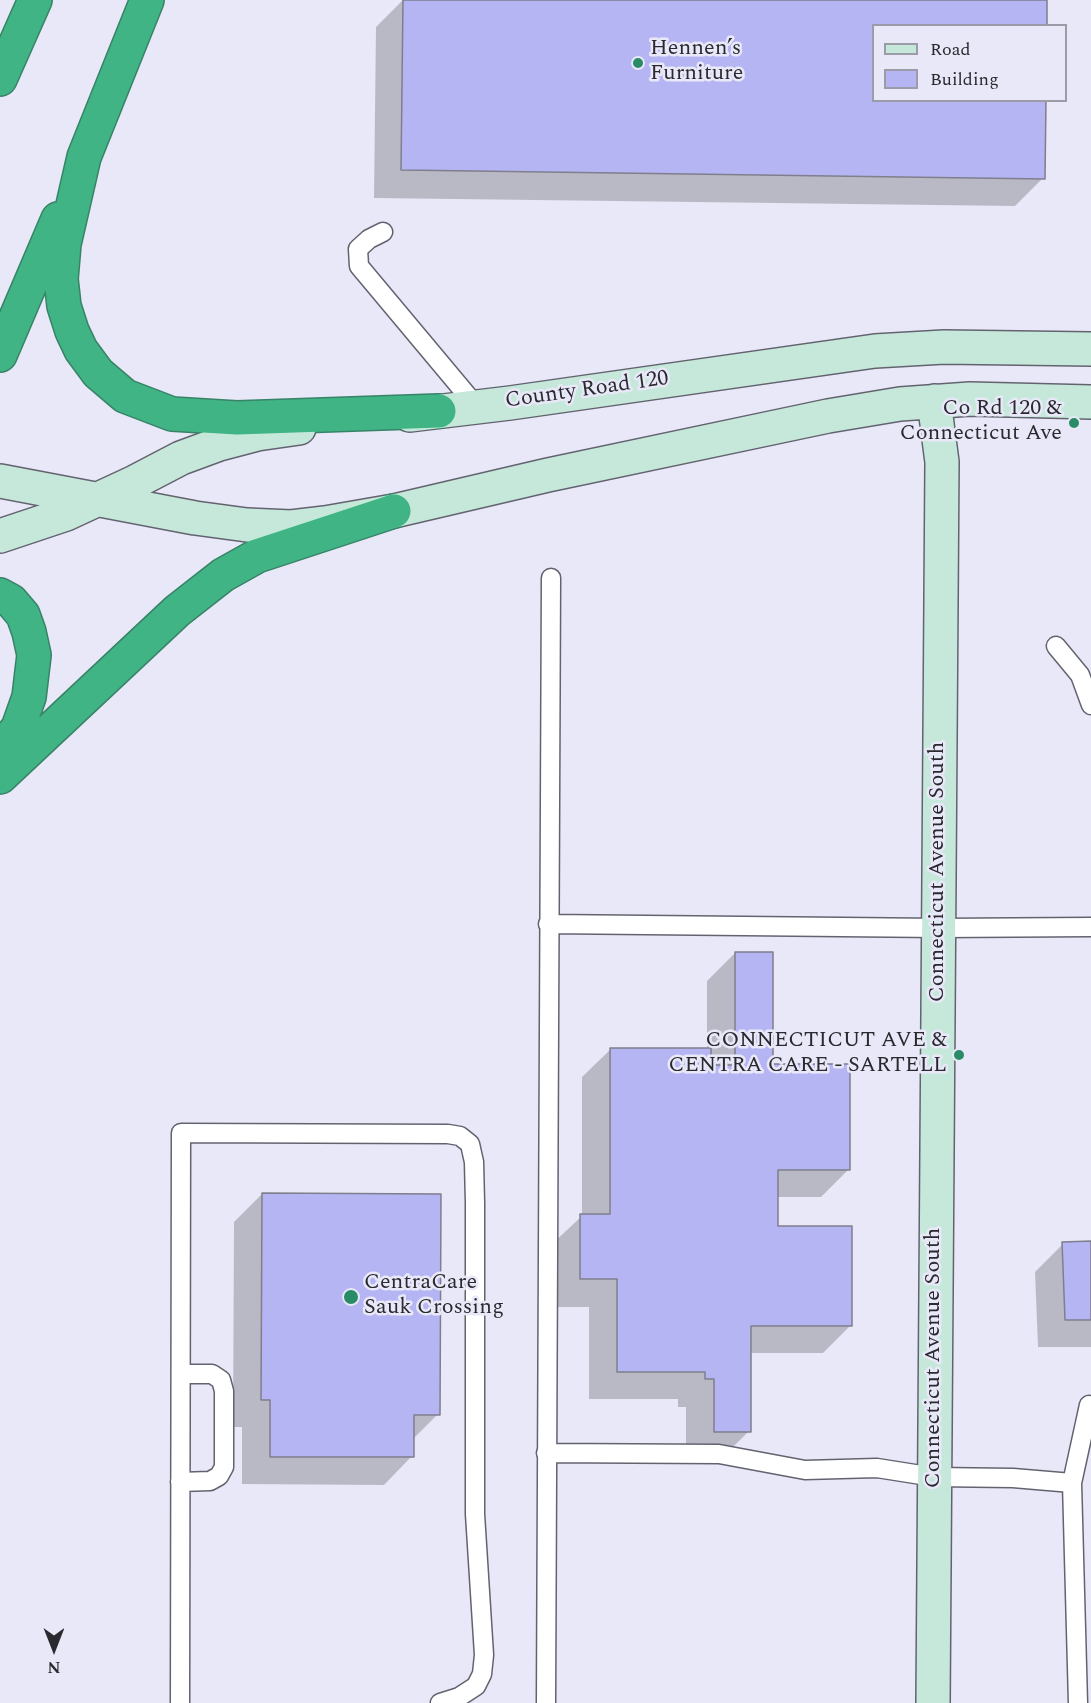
<!DOCTYPE html>
<html>
<head>
<meta charset="utf-8">
<style>
	body { margin:0 }
	#map { position:relative; width:1091px; height:1703px; overflow:hidden; background:#e8e8f8; font-family:Spectral,serif }
	canvas { display:block }
	.legend { position:absolute; left:872px; top:24px; width:195px; height:78px; box-sizing:border-box; background:#e8e8f8; border:2px solid #9c9ca8; margin:0; padding:8px 10px; list-style:none; font-size:18px; color:#29292f }
	.legend li { display:flex; align-items:center; gap:12px; height:30px }
	.legend b { width:30px; border:2px solid #9c9ca8 }
	.north { position:absolute; left:24px; top:1619px; width:60px; height:60px; -webkit-text-stroke:4px #e8e8f8; paint-order:stroke; rotate:180deg; font-size:16px; font-weight:700; line-height:24px; text-align:center; color:#29292f }
	.north::after { content:''; display:block; margin:auto; width:21px; height:27px; background:#29292f; clip-path:polygon(50% 0,100% 100%,50% 72%,0 100%) }
</style>
</head>
<body>
<div id="map">
<canvas width="1091" height="1703"></canvas>
<ul class="legend">
<li><b style="height:8px;background:#c6e8da"></b>Road</li>
<li><b style="height:16px;background:#b6b5f3"></b>Building</li>
</ul>
<div class="north">N</div>
</div>
<script>
const c = document.querySelector('canvas').getContext('2d');
c.lineJoin = 'round';
function fillPath(path, color) {
  c.fillStyle = color;
  c.fill(path, 'evenodd');
}
function toPath(rows) {
  const path = new Path2D();
  for (const r of rows) {
    path.moveTo(r[0], r[1]);
    for (let i = 2; i < r.length; i += 2) path.lineTo(r[i], r[i + 1]);
  }
  return path;
}
function strokePath(path, color, width, dash) {
  c.strokeStyle = color;
  c.lineWidth = width;
  c.lineCap = dash ? 'butt' : 'round';
  c.setLineDash(dash || []);
  c.stroke(path);
}
function write(font, color, halo, rows, align = 'center') {
  c.font = font + ' Spectral,serif';
  c.lineWidth = 5;
  c.setLineDash([]);
  c.textBaseline = 'middle';
  c.strokeStyle = halo;
  c.fillStyle = color;
  for (const [text, x, y, turn = 0] of rows) {
    c.save();
    c.translate(x, y);
    c.rotate((+turn || 0) * Math.PI / 180);
    c.textAlign = isNaN(turn) ? turn : align;
    if (halo) c.strokeText(text, 0, 0);
    c.fillText(text, 0, 0);
    c.restore();
  }
}
fillPath(toPath([
	[403,0,1046,0,874,26,874,100,1043,178,1015,206,374,198,376,27],
	[735,953,772,1065,849,1169,821,1197,777,1197,777,1227,851,1325,823,1353,749,1353,749,1431,721,1459,686,1459,686,1407,678,1407,678,1399,589,1399,589,1307,552,1307,552,1244,582,1216,582,1077,611,1049,707,1049,707,981],
	[262,1194,438,1414,412,1440,412,1456,384,1485,242,1484,242,1427,233,1427,234,1222],
	[1091,1242,1091,1347,1038,1347,1035,1272,1063,1244]
]), '#0003');
const building = toPath([
	[403,0,1047,0,1047,26,874,26,874,100,1046,100,1045,179,401,170,403,0],
	[735,952,773,952,773,1064,850,1064,850,1170,778,1170,778,1226,852,1226,852,1326,751,1326,751,1432,714,1432,714,1379,705,1379,705,1372,617,1372,617,1279,580,1279,580,1214,610,1214,610,1048,711,1048,711,1065,735,1065,735,952],
	[262,1193,441,1194,440,1415,414,1415,414,1457,270,1457,270,1400,261,1400,262,1193],
	[1091,1241,1091,1320,1065,1320,1062,1242,1091,1241]
]);
fillPath(building, '#b6b5f3');
strokePath(building, '#7e7e8c', 1.5);
const lane = toPath([
	[383,232,369,239,358,249,359,266,477,407],
	[1056,646,1080,675,1091,705],
	[548,924,939,928,1091,927],
	[546,1453,719,1454,805,1470,877,1468,934,1477,1013,1478,1072,1483,1089,1405],
	[180,1482,210,1481,219,1476,224,1467,224,1391,221,1380,212,1374,181,1374],
	[1072,1483,1078,1703],
	[180,1703,181,1133,448,1134,460,1136,470,1144,474,1162,475,1203,475,1514,484,1655,482,1674,476,1686,459,1697,440,1703],
	[546,1703,551,578]
]);
const secondary = toPath([
	[410,415,510,403,875,351,944,347,1091,349],
	[0,481,195,518,247,525,291,527,325,523,394,511,548,475,828,416,900,404,970,399,1091,402],
	[0,536,66,514,135,482,181,458,219,444,257,434,299,428],
	[933,1703,942,462,934,401]
]);
const highway = toPath([
	[147,0,84,157,64,244,61,279,64,306,72,331,81,350,98,373,125,396,172,414,237,418,439,411],
	[0,79,35,0],
	[0,355,58,219],
	[0,595,11,601,23,615,29,632,34,655,29,697,18,728,0,750],
	[0,777,177,611,223,575,257,556,394,511]
]);
strokePath(lane, '#636370', 21);
strokePath(secondary, '#636370', 36);
strokePath(highway, '#388367', 36);
strokePath(lane, '#fff', 18);
strokePath(secondary, '#c6e8da', 33);
strokePath(highway, '#40b485', 33);
for (const [x, y, r, color] of [
	[638,63,6,"#2a8c66"],
	[1074,423,6,"#2a8c66"],
	[959,1055,6,"#2a8c66"],
	[351,1297,8,"#2a8c66"]
]) {
  const dot = new Path2D();
  dot.arc(x, y, r, 0, 2 * Math.PI);
  c.fillStyle = color;
  c.fill(dot);
  strokePath(dot, '#e8e8f8', 2);
}
write('22px', '#29292f', '#e8e8f8', [
	["Hennen’s",650,50],
	["Furniture",650,75],
	["Co Rd 120 &",1062,410,"right"],
	["Connecticut Ave",1062,435,"right"],
	["CONNECTICUT AVE &",947,1042,"right"],
	["CENTRA CARE - SARTELL",947,1067,"right"],
	["CentraCare",364,1284],
	["Sauk Crossing",364,1309]
], 'left');
write('22px', '#29292f', '#e8e8f8', [
	["County Road 120",587,391,-8],
	["Connecticut Avenue South",939,872,-90],
	["Connecticut Avenue South",935,1358,-90]
]);
</script>
</body>
</html>
